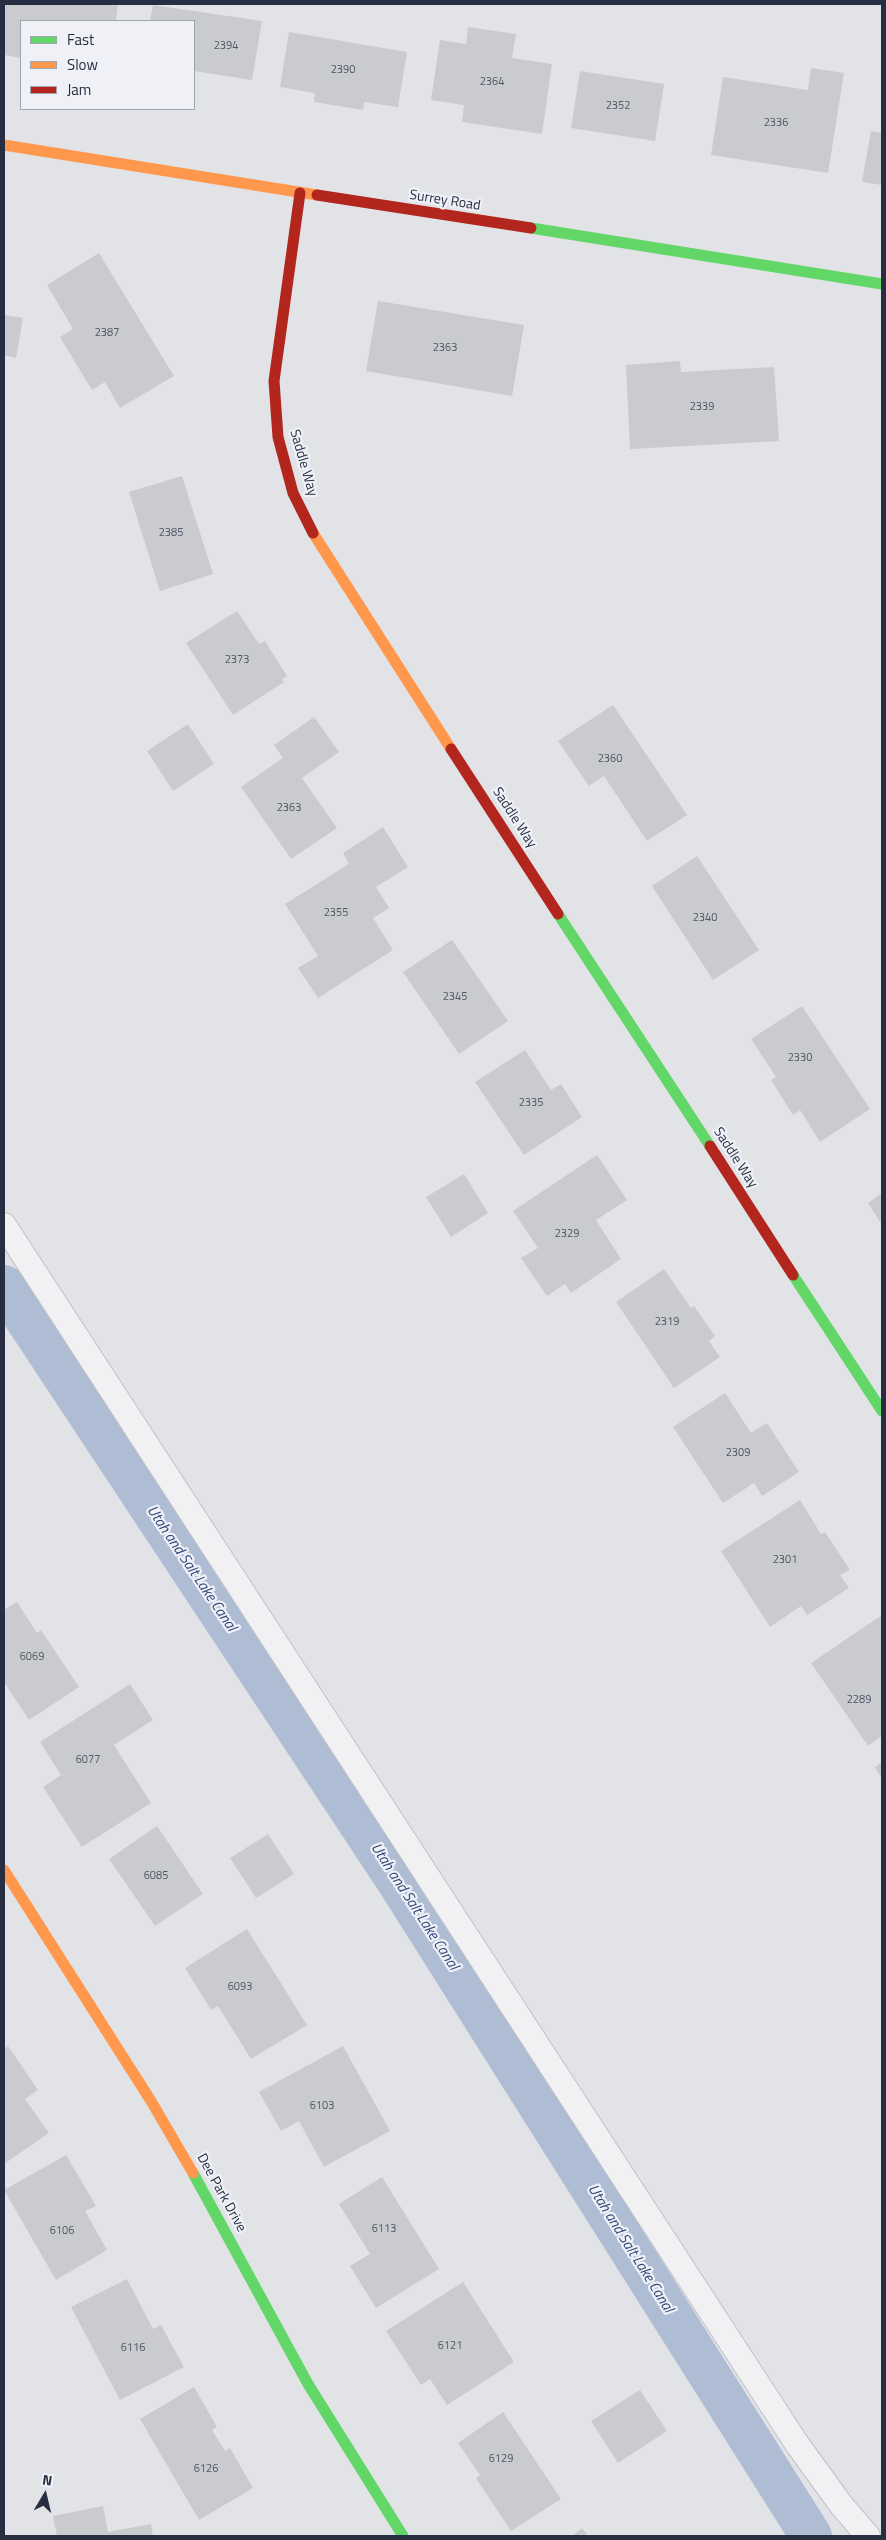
<!DOCTYPE html>
<html>
<head>
<meta charset="utf-8">
<style>
	body { margin:0 }
	#map { position:relative; width:886px; height:2540px; overflow:hidden; background:#e2e3e7; font-family:"Titillium Web",sans-serif }
	canvas { display:block }
	.frame { position:absolute; inset:0; border:5px solid #272e42; pointer-events:none }
	.legend { position:absolute; left:20px; top:20px; width:175px; height:90px; box-sizing:border-box; background:#eff1f7; border:1px solid #9fa3af; margin:0; padding:6px 9px; list-style:none; font-size:15px; color:#272e42 }
	.legend li { display:flex; align-items:center; gap:10px; height:25px }
	.legend b { width:25px; border:1px solid #9fa3af }
	.north { position:absolute; left:20px; top:2470px; width:50px; height:50px; -webkit-text-stroke:4px #eff1f7; paint-order:stroke; rotate:9deg; font-size:14px; font-weight:700; line-height:20px; text-align:center; color:#272e42 }
	.north::after { content:''; display:block; margin:auto; width:18px; height:22px; background:#272e42; clip-path:polygon(50% 0,100% 100%,50% 72%,0 100%) }
</style>
</head>
<body>
<div id="map">
<canvas width="886" height="2540"></canvas>
<div class="frame"></div>
<ul class="legend">
<li><b style="height:6px;background:#63d668"></b>Fast</li>
<li><b style="height:6px;background:#ff974d"></b>Slow</li>
<li><b style="height:6px;background:#b3261e"></b>Jam</li>
</ul>
<div class="north">N</div>
</div>
<script>
const c = document.querySelector('canvas').getContext('2d');
c.lineJoin = 'round';
function toPath(rows) {
  const path = new Path2D();
  for (const r of rows) {
    path.moveTo(r[0], r[1]);
    for (let i = 2; i < r.length; i += 2) path.lineTo(r[i], r[i + 1]);
  }
  return path;
}
function strokePath(path, color, width, dash) {
  c.strokeStyle = color;
  c.lineWidth = width;
  c.lineCap = dash ? 'butt' : 'round';
  c.setLineDash(dash || []);
  c.stroke(path);
}
function fillPath(path, color) {
  c.fillStyle = color;
  c.fill(path, 'evenodd');
}
function write(font, color, halo, rows, align = 'center') {
  c.font = font + ' "Titillium Web",sans-serif';
  c.lineWidth = 4.5;
  c.setLineDash([]);
  c.textBaseline = 'middle';
  c.strokeStyle = halo;
  c.fillStyle = color;
  for (const [text, x, y, turn = 0] of rows) {
    c.save();
    c.translate(x, y);
    c.rotate((+turn || 0) * Math.PI / 180);
    c.textAlign = isNaN(turn) ? turn : align;
    if (halo) c.strokeText(text, 0, 0);
    c.fillText(text, 0, 0);
    c.restore();
  }
}
strokePath(toPath([
	[4,1286,398,1882,811,2536]
]), '#aebcd4', 42);
fillPath(toPath([
	[4,4,118,4,116,21,21,21,21,58,4,55],
	[153,5,262,21,252,80,194,71,194,21,150,21],
	[468,27,516,34,512,58,552,64,542,134,462,122,464,105,431,100,440,40,466,44],
	[289,32,407,52,398,107,364,102,363,110,314,102,315,93,280,87],
	[811,68,844,73,828,173,711,155,723,77,808,90],
	[580,71,664,84,655,141,571,128],
	[871,131,882,133,882,185,862,182],
	[99,253,174,376,120,408,105,382,92,390,60,337,73,329,47,285],
	[378,301,524,325,512,396,366,371],
	[4,315,23,318,16,358,4,355],
	[680,361,681,372,774,367,779,441,630,449,626,365],
	[182,476,213,574,160,591,129,492],
	[237,611,259,644,265,641,287,676,282,679,284,682,233,715,186,643],
	[613,705,687,815,647,841,604,776,589,786,558,741],
	[314,717,339,752,302,778,337,828,291,859,241,787,283,758,274,745],
	[188,724,214,764,173,791,147,751],
	[383,827,408,867,376,887,389,908,373,918,393,950,318,998,298,968,318,956,285,904,349,864,343,853],
	[697,856,759,950,713,980,652,886],
	[452,940,508,1021,459,1054,403,972],
	[802,1006,870,1109,820,1142,800,1110,793,1115,771,1080,776,1077,751,1039],
	[525,1050,551,1090,561,1084,582,1117,524,1155,475,1082],
	[597,1155,627,1200,596,1220,621,1259,571,1293,565,1284,547,1296,521,1258,538,1248,513,1211],
	[464,1174,488,1213,451,1237,426,1197],
	[882,1193,882,1225,868,1203],
	[664,1269,691,1308,694,1306,715,1336,709,1341,720,1357,674,1388,616,1302],
	[725,1393,751,1433,767,1423,799,1472,762,1496,754,1483,723,1503,673,1427],
	[800,1500,821,1534,825,1532,850,1570,840,1575,849,1588,807,1615,801,1606,770,1627,721,1551],
	[17,1602,37,1633,41,1630,79,1687,29,1720,4,1682,4,1610],
	[882,1615,882,1736,868,1746,811,1663],
	[130,1684,153,1720,114,1745,151,1803,82,1847,43,1787,61,1775,40,1742],
	[882,1762,882,1779,875,1767],
	[157,1826,203,1894,155,1926,109,1859],
	[268,1834,294,1874,256,1898,230,1858],
	[247,1929,307,2025,251,2059,218,2006,211,2010,185,1968],
	[8,2046,38,2090,25,2099,49,2133,4,2164,4,2049],
	[343,2046,390,2131,324,2167,299,2121,281,2131,259,2092],
	[66,2155,96,2206,85,2211,107,2250,56,2280,4,2190],
	[382,2177,439,2269,376,2308,350,2266,370,2254,339,2204],
	[127,2279,153,2329,161,2325,184,2367,120,2400,71,2307],
	[463,2282,514,2362,447,2405,430,2379,421,2385,386,2331],
	[194,2387,217,2427,212,2430,225,2451,230,2448,253,2488,199,2520,140,2419],
	[640,2390,667,2431,618,2463,591,2421],
	[503,2412,561,2499,511,2531,476,2478,480,2475,458,2443],
	[103,2506,108,2532,151,2524,153,2536,57,2536,53,2516],
	[582,2528,588,2536,572,2536]
]), '#cacbcf');
const lane = toPath([
	[4,1225,797,2444,842,2506,868,2536]
]);
strokePath(lane, '#c0c1c5', 26);
strokePath(lane, '#f1f1f3', 24);
strokePath(toPath([
	[531,228,882,284],
	[558,914,710,1146],
	[793,1275,882,1411],
	[193,2173,308,2384,403,2536]
]), '#63d668', 11);
strokePath(toPath([
	[4,145,317,195],
	[313,533,451,749],
	[4,1870,151,2101,193,2173]
]), '#ff974d', 11);
strokePath(toPath([
	[300,193,274,381,278,437,293,493,313,533],
	[317,195,531,228],
	[451,749,558,914],
	[710,1146,793,1275]
]), '#b3261e', 11);
write('11px', '#505666', null, [
	["2394",226,46],
	["2390",343,70],
	["2364",492,82],
	["2352",618,106],
	["2336",776,123],
	["2387",107,333],
	["2363",445,348],
	["2339",702,407],
	["2385",171,533],
	["2373",237,660],
	["2360",610,759],
	["2363",289,808],
	["2355",336,913],
	["2340",705,918],
	["2345",455,997],
	["2330",800,1058],
	["2335",531,1103],
	["2329",567,1234],
	["2319",667,1322],
	["2309",738,1453],
	["2301",785,1560],
	["6069",32,1657],
	["2289",859,1700],
	["6077",88,1760],
	["6085",156,1876],
	["6093",240,1987],
	["6103",322,2106],
	["6113",384,2229],
	["6106",62,2231],
	["6121",450,2346],
	["6116",133,2348],
	["6129",501,2459],
	["6126",206,2469]
]);
write('14px', '#272e42', '#eff1f7', [
	["Surrey Road",445,201,9],
	["Saddle Way",303,463,74],
	["Saddle Way",514,818,57],
	["Saddle Way",735,1158,57],
	["Dee Park Drive",221,2193,61]
]);
write('italic 15px', '#2e4779', '#eff1f7', [
	["Utah and Salt Lake Canal",191,1569,56],
	["Utah and Salt Lake Canal",414,1907,57],
	["Utah and Salt Lake Canal",630,2249,58]
]);
</script>
</body>
</html>
